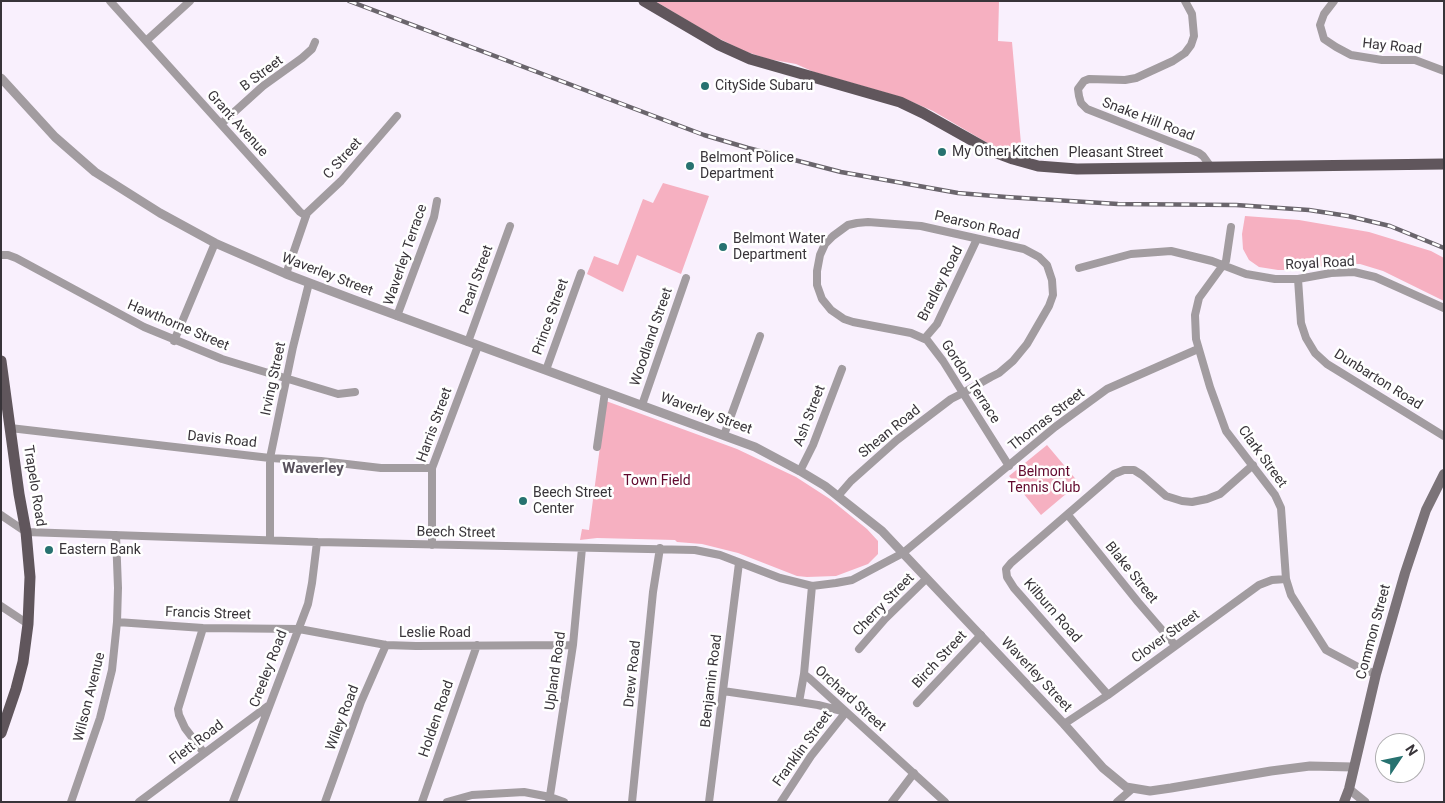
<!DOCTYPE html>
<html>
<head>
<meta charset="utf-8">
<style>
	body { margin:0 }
	#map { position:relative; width:1445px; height:803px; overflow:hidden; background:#f9f0fd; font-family:Roboto,sans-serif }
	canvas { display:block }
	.frame { position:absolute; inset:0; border:2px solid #383439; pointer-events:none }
	.north { position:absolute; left:1375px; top:733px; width:50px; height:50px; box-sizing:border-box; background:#fff; border:1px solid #afaeb0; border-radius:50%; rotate:56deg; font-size:14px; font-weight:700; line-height:20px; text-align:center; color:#383439 }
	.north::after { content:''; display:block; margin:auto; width:18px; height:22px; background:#277270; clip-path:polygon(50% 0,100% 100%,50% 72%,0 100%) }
</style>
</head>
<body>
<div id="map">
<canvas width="1445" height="803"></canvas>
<div class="frame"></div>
<div class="north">N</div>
</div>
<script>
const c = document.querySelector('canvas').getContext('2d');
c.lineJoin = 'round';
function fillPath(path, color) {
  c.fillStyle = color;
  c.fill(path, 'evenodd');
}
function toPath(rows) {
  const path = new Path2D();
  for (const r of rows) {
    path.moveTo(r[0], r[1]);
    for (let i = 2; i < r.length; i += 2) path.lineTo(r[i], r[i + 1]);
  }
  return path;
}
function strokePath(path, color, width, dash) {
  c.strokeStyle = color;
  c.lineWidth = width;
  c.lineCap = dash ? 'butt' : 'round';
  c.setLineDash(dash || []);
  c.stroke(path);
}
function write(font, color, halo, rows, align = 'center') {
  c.font = font + ' Roboto,sans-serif';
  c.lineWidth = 5;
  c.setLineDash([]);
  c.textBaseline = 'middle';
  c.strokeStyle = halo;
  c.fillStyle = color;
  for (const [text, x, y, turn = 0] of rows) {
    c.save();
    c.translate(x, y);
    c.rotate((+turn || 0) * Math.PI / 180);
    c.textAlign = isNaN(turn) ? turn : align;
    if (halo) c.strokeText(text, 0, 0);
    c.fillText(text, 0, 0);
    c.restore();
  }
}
fillPath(toPath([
	[655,1,999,1,998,41,1012,42,1022,155,991,145,933,111,901,97,814,72,796,64,768,59,744,51,712,35],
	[663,183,709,196,681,274,637,255,623,292,587,274,594,256,618,265,643,199,653,203],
	[1245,216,1299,220,1369,232,1431,251,1444,258,1444,301,1383,271,1360,264,1331,264,1307,270,1278,270,1259,267,1249,260,1243,249,1242,234],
	[606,401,737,449,796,477,830,499,867,529,878,541,878,554,868,564,836,576,807,577,797,576,738,553,702,544,677,542,675,540,597,538,580,540,582,529,589,530],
	[1047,445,1079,483,1041,515,1009,476]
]), '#f6b0c1');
strokePath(toPath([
	[110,1,300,212,306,216],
	[1185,1,1192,14,1194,36,1191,45,1185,53,1173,61,1136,78,1125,80,1089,79,1084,81,1078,89,1079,96,1081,103,1087,109,1199,153,1203,156,1211,167],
	[1334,1,1324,14,1320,25,1324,39,1336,47,1351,55,1382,60,1415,60,1444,71],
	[146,41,190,1],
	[221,124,263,86,302,58,312,49,315,42],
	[1231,227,1226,261,1199,298,1195,315,1196,339,1210,387,1226,431,1275,495,1281,508,1286,579,1291,595,1326,650,1358,667,1376,674],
	[1,255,8,255,16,258,144,327,222,359,338,394,355,392],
	[1079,268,1131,254,1171,251,1212,261,1246,274,1275,279,1298,279,1331,273,1354,272,1375,277,1444,308],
	[286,274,307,213,341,181,397,116],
	[1298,279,1301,323,1306,338,1315,353,1327,364,1444,436],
	[397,316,434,217,437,201],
	[925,338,937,324,977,239],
	[174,341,215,243],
	[468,342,510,226],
	[546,370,581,273],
	[642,405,686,278],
	[10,428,270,458,321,461,381,468,432,468],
	[724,435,760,336],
	[597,447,605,392],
	[800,471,813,445,842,369],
	[838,496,851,481,897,440,951,399,963,393,975,386,991,377,999,373,1013,361,1027,344,1049,306,1053,295,1052,280,1047,265,1039,257,1024,249,921,226,868,222,857,223,848,225,833,236,825,244,820,255,817,271,817,285,822,299,831,310,844,319,853,322,911,333,927,340,943,361,963,393,1009,466],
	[1,515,26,532,317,542,695,550,720,555,780,578,812,586,836,583,852,580,903,553,1055,427,1107,389,1198,349],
	[1068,515,1138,602,1175,645],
	[270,540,270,458,293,347,309,283],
	[432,545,432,468,478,346],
	[812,586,804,674,809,678,945,802],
	[1,606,28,624],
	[117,622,203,628,299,629,386,645,416,646,573,645],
	[203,628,178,709,179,715,185,728,204,753],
	[859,649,885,619,926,579],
	[723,691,799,702,804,674],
	[1108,695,1014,588,1007,577,1006,569,1011,563,1114,474,1124,470,1134,470,1142,475,1166,496,1182,501,1192,502,1207,499,1220,494,1253,465],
	[917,703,981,635],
	[1064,724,1108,695,1259,585,1272,580,1286,579],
	[71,802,100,718,112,670,117,622,118,588,116,535],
	[139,802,268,706],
	[233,802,308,604,312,583,317,542],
	[325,802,361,702,386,645],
	[422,802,477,645],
	[447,802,472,795,524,792,550,797,564,802],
	[549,802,573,645,582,548],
	[632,802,653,592,660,548],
	[709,802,739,563],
	[781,802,811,756,846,712,818,705,799,702],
	[892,802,914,773],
	[1117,802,1132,789]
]), '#a29ca0', 8);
strokePath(toPath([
	[1,78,55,137,95,172,160,213,215,243,286,274,352,299,755,447,800,471,825,486,882,531,1064,724,1103,768,1126,787,1150,791,1171,788,1271,771,1310,766,1353,767],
	[1349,789,1365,802]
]), '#a29ca0', 9);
strokePath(toPath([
	[1344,802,1349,789,1376,674,1405,573,1426,510,1444,474]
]), '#7b7378', 10);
strokePath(toPath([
	[644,1,719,45,750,59,900,102,923,113,989,150,1013,159,1038,166,1077,169,1444,164],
	[1,361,19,494,26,532,30,577,28,624,23,662,16,689,1,733]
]), '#60565c', 11);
const rail = toPath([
	[349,1,704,135,748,148,841,172,958,193,1006,197,1118,204,1236,205,1309,210,1348,216,1390,226,1444,248]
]);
strokePath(rail, '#6a656c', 4.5);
strokePath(rail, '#fff', 2.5, [8]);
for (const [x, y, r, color] of [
	[705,86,5,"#277270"],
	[942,152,5,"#277270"],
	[690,166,5,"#277270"],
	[723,247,5,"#277270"],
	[523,501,5,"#277270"],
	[49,550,5,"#277270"]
]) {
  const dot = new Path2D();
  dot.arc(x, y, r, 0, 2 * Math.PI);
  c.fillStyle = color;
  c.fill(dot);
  strokePath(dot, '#fff', 2);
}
write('14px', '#383439', '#fff', [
	["Hay Road",1392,47,6],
	["B Street",262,74,-37],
	["Snake Hill Road",1148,120,21],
	["Grant Avenue",237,124,48],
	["Pleasant Street",1116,153],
	["C Street",343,159,-48],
	["Pearson Road",977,226,13],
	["Waverley Terrace",406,255,-71],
	["Royal Road",1320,264,-3],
	["Waverley Street",327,275,21],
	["Pearl Street",477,280,-70],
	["Bradley Road",941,284,-63],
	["Prince Street",551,317,-70],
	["Hawthorne Street",178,326,23],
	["Woodland Street",652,337,-71],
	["Irving Street",274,379,-78],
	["Dunbarton Road",1378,380,32],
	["Gordon Terrace",970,382,57],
	["Waverley Street",706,414,20],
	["Ash Street",810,416,-69],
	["Thomas Street",1047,420,-38],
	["Harris Street",435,425,-70],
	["Shean Road",890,432,-39],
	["Davis Road",222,440,6],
	["Clark Street",1262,457,54],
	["Trapelo Road",34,486,81],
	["Beech Street",456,533,1],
	["Blake Street",1131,573,51],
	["Cherry Street",884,605,-46],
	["Kilburn Road",1052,611,49],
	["Francis Street",208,614,2],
	["Common Street",1374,632,-75],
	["Leslie Road",435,633],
	["Clover Street",1166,637,-36],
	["Birch Street",940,660,-47],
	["Creeley Road",269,669,-69],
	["Upland Road",556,671,-82],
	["Drew Road",633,674,-84],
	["Waverley Street",1036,675,47],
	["Benjamin Road",712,681,-83],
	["Wilson Avenue",90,697,-76],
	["Orchard Street",850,699,42],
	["Wiley Road",343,718,-69],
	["Holden Road",437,719,-71],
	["Flett Road",197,743,-37],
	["Franklin Street",803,749,-54]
]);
write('14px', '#383439', '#fff', [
	["CitySide Subaru",715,86],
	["My Other Kitchen",952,152],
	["Belmont Police",700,158],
	["Department",700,174],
	["Belmont Water",733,239],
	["Department",733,255],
	["Beech Street",533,493],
	["Center",533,509],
	["Eastern Bank",59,550]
], 'left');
write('14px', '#61082d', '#fff', [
	["Belmont",1044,472],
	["Tennis Club",1044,488],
	["Town Field",657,481]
]);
write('bold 15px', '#5a535e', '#fff', [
	["Waverley",313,469]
]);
</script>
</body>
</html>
